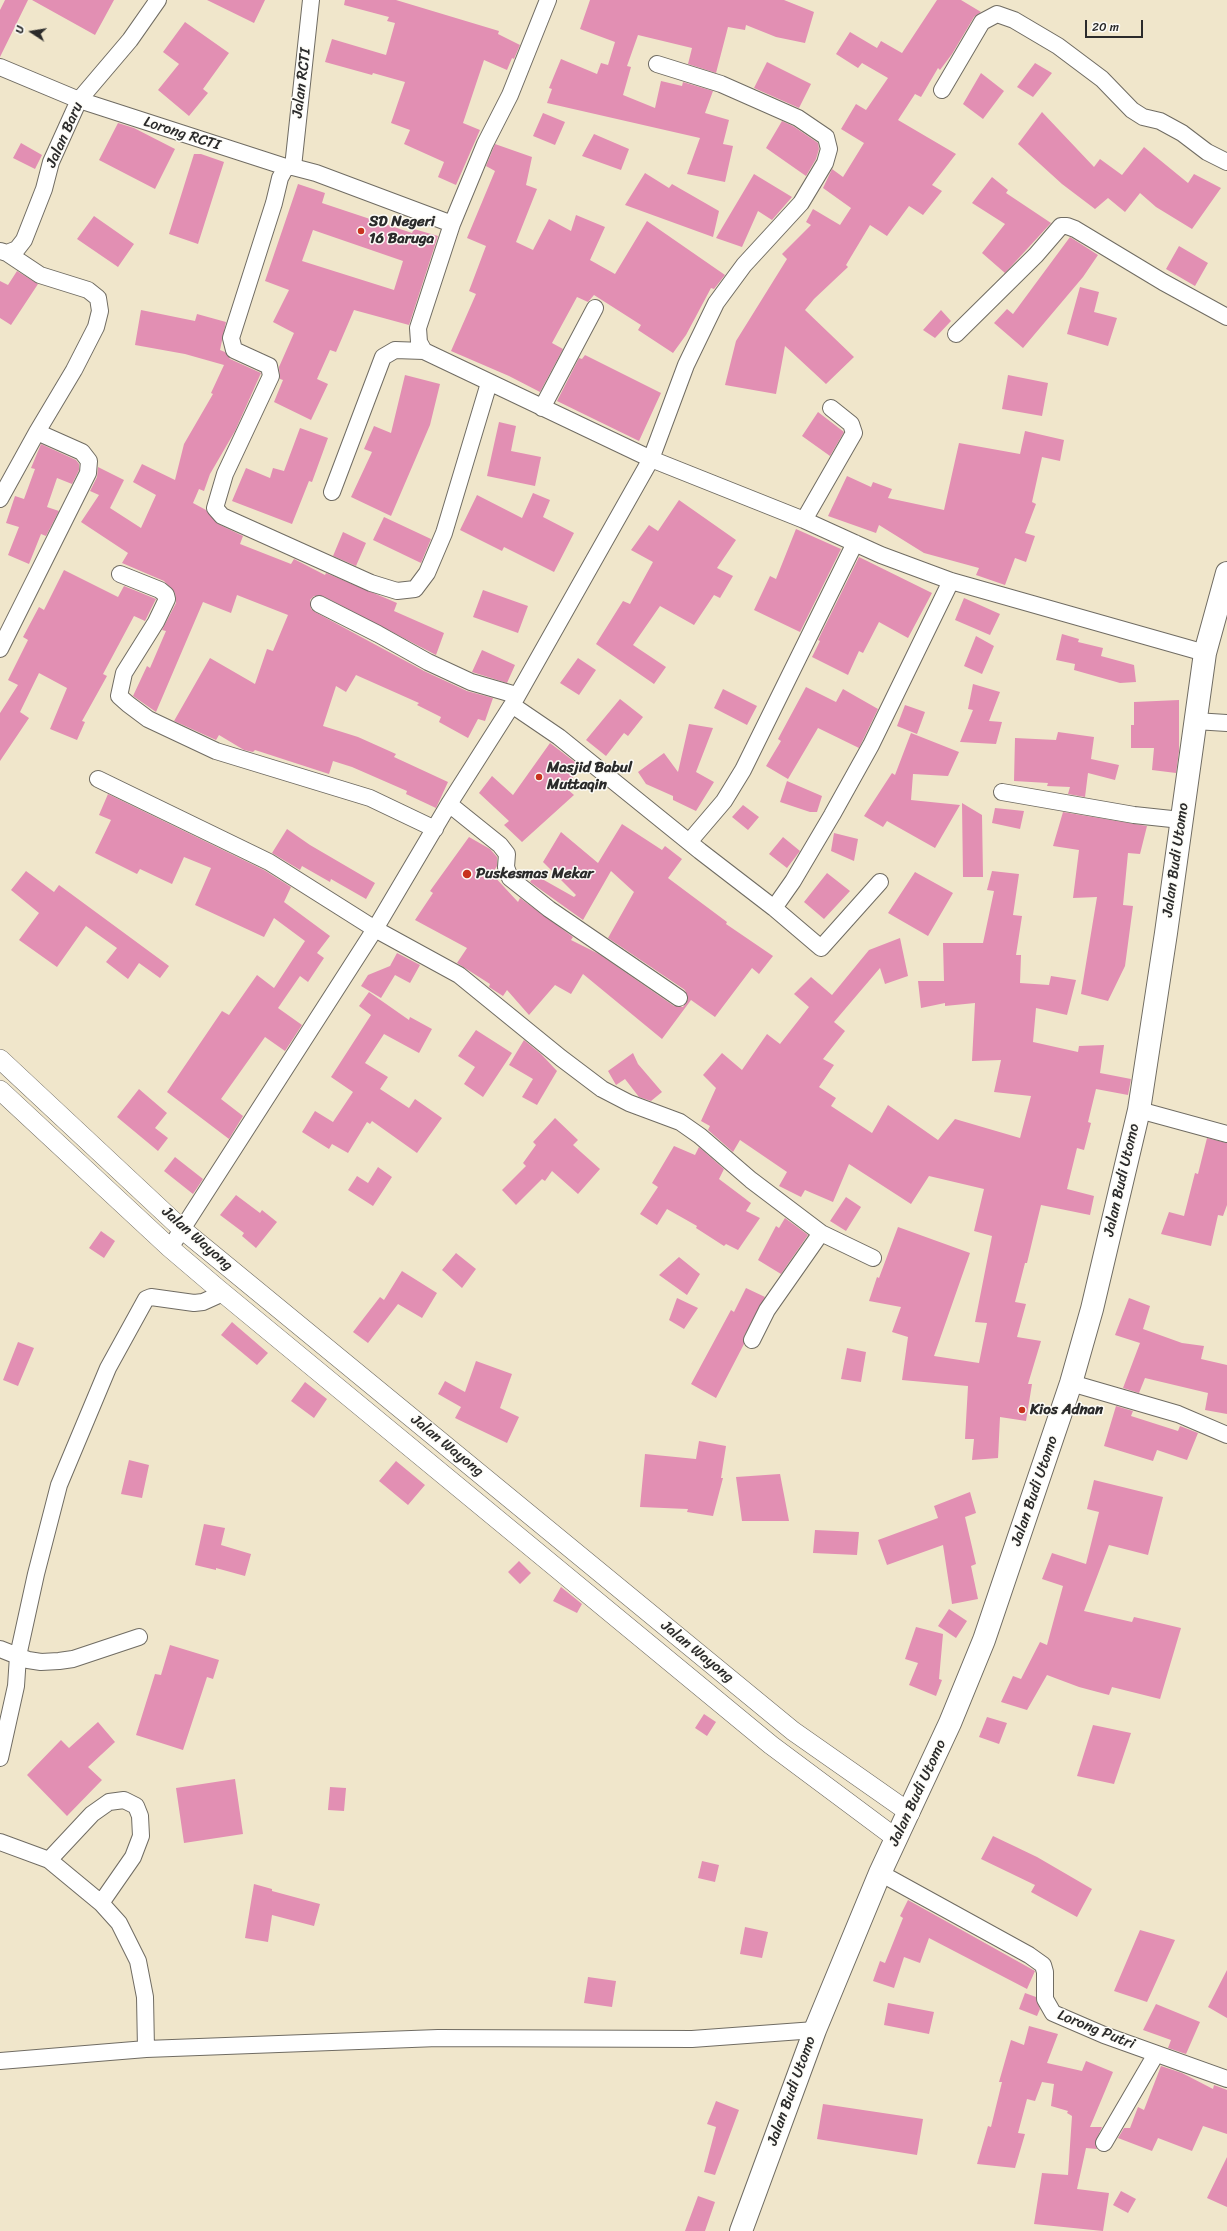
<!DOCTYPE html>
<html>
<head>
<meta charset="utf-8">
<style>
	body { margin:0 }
	#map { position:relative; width:1227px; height:2231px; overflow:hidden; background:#f0e6cb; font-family:Sriracha,sans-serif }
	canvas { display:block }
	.north { position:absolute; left:12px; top:12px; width:40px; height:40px; -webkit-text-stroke:3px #fdfcf7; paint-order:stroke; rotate:282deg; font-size:11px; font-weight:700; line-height:16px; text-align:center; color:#2b2b2b }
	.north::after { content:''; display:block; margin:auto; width:14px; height:18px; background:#2b2b2b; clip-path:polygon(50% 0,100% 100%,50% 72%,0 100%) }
	.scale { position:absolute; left:1085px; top:20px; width:58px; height:18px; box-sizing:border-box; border:2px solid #2b2b2b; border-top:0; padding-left:5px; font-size:12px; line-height:14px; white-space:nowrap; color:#2b2b2b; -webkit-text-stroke:3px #fdfcf7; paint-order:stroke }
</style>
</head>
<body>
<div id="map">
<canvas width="1227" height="2231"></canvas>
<div class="north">U</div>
<div class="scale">20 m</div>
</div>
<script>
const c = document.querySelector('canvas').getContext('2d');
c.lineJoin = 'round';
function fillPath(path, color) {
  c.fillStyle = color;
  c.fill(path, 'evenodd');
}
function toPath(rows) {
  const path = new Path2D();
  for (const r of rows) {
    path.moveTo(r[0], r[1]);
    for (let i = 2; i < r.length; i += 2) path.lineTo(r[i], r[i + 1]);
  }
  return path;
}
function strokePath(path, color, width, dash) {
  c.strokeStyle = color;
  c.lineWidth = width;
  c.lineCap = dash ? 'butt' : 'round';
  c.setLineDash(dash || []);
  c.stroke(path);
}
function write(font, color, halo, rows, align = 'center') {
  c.font = font + ' Sriracha,sans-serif';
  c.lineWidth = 3;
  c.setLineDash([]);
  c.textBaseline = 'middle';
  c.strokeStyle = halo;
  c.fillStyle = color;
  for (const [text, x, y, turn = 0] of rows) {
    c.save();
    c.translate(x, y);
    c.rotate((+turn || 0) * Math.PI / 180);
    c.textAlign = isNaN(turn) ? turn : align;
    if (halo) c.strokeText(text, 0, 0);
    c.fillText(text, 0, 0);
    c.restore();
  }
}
fillPath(toPath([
	[5,0,28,0,0,57,0,10],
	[32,0,114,0,95,35],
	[207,0,265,0,254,23],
	[345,0,396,0,499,31,498,34,520,45,514,59,512,58,507,70,484,60,463,123,480,130,456,185,438,177,444,162,404,144,410,130,391,123,405,82,373,73,372,75,325,62,332,39,386,55,395,23,387,21,389,17,344,5],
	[590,0,784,0,814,12,805,43,776,37,746,25,745,30,728,27,716,73,688,64,692,48,638,35,627,66,631,67,623,95,655,108,661,81,682,86,683,82,713,91,705,113,729,120,723,144,733,146,725,182,687,174,700,138,547,103,552,89,549,88,561,59,597,74,601,63,608,65,615,42,580,29],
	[937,0,961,0,981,12,974,17,952,54,940,70,938,68,921,97,915,94,898,120,956,154,932,185,942,191,923,215,909,206,887,236,870,225,846,265,848,267,814,299,805,310,854,357,826,384,785,346,776,394,725,385,736,341,787,259,782,254,811,225,806,222,813,209,840,225,851,208,823,188,832,169,843,177,864,143,841,129,856,104,866,110,888,78,862,63,858,68,836,54,850,32,877,48,881,41,902,53],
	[185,22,229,53,203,89,208,93,189,116,158,90,179,64,163,52],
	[767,62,811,84,799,108,754,88],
	[1035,63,1052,73,1033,97,1017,87],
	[981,73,1004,91,983,119,963,104],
	[1042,112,1094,167,1100,159,1122,175,1144,147,1188,183,1194,174,1221,188,1192,229,1156,207,1140,193,1125,212,1108,198,1095,209,1062,184,1018,144],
	[543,113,565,122,555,145,533,136],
	[782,121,793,126,818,143,819,149,816,159,806,176,766,148],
	[118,123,134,128,175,149,155,189,99,160],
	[594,134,629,149,621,170,582,156],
	[21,143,42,155,35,169,13,158],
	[495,144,532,157,526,185,537,189,516,242,533,250,549,219,571,231,576,215,605,227,590,260,615,274,647,221,725,275,714,289,711,288,686,335,673,353,638,330,641,325,594,295,588,302,577,297,552,343,563,349,540,392,509,376,451,351,476,294,469,291,486,246,467,238,495,171,486,166],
	[194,154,201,154,224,162,198,244,169,234],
	[645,173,669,188,672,184,719,211,713,237,625,205],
	[754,174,792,197,772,220,758,211,742,247,716,238],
	[992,177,1008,190,1006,193,1051,223,1005,273,982,253,1005,224,972,203],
	[298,184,325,193,322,203,412,233,414,229,438,236,409,325,354,310,336,352,330,350,317,379,328,384,311,420,274,402,283,380,280,379,279,367,294,333,273,322,289,290,265,281],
	[313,230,403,261,394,290,302,261],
	[94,216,134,244,118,267,77,239],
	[1070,237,1098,255,1083,277,1023,348,994,323,1007,309,1013,314],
	[1179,246,1208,263,1195,286,1166,269],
	[17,271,38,284,11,325,0,318,0,281,8,285],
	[1080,287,1099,292,1094,312,1117,318,1108,346,1067,334],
	[141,310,195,321,197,314,226,322,220,350,225,352,230,359,261,373,235,431,210,474,204,491,199,489,193,503,206,510,218,524,243,536,240,544,291,564,294,559,325,575,326,573,383,597,397,603,394,611,444,633,436,655,323,596,314,596,310,600,311,609,315,612,424,671,467,691,493,698,485,721,478,719,468,738,439,722,441,717,417,705,419,703,356,675,346,692,336,686,323,726,358,737,396,754,394,757,448,782,436,808,406,794,407,791,352,767,333,761,329,774,255,750,253,752,244,750,219,735,216,740,174,721,210,658,255,684,267,649,273,651,288,615,237,595,231,613,203,602,156,712,133,696,147,666,150,668,166,631,162,630,176,603,175,593,164,581,122,563,128,553,81,522,99,495,90,491,97,477,98,467,124,480,110,508,141,528,156,495,133,482,142,464,175,480,184,444,213,394,211,393,224,365,185,354,135,345],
	[941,310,951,321,935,338,923,330],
	[585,355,661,393,639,441,557,401,579,358,582,359],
	[405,375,440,384,430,425,391,516,351,497,372,452,364,449,374,426,391,433],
	[1008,375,1048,383,1042,416,1002,409],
	[818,412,844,432,830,456,802,436],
	[499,422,516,426,511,451,541,457,535,486,487,476],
	[300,428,328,438,312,482,309,481,292,524,232,501,246,468,270,478,273,468,284,471],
	[1025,431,1064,440,1060,461,1042,457,1032,502,1036,504,1025,533,1035,536,1026,562,1015,558,1005,585,976,575,979,568,924,553,879,525,876,533,828,516,847,476,871,487,873,482,892,489,888,498,944,510,959,443,1020,454],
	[41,444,76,460,79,464,79,470,72,484,57,478,47,507,59,511,46,536,41,534,29,564,8,555,19,527,6,523,15,496,24,499,35,469,31,468],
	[533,493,550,500,543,517,574,533,554,572,504,547,502,551,460,530,477,495,522,518],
	[679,500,736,540,717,568,733,576,720,598,714,595,694,625,660,606,633,645,666,667,654,684,596,644,623,601,630,604,653,562,631,550,649,525,658,531],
	[384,517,431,539,421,563,373,540],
	[796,529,841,549,800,632,754,610,770,576,776,579],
	[343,532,366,543,356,566,333,556],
	[859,557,932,593,908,638,879,622,863,653,859,651,848,675,812,657,820,641,818,640],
	[64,570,118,597,124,586,156,599,145,621,134,616,103,674,107,676,82,721,85,722,77,740,50,729,67,688,39,673,20,712,29,718,0,761,0,713,18,685,8,680,28,640,23,637,39,607,44,610],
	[483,590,528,606,518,633,473,617],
	[964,598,1000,614,990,635,955,620],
	[1062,634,1079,639,1078,642,1103,648,1101,656,1134,665,1136,682,1120,683,1074,670,1075,664,1056,660],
	[976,636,994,646,982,674,964,666],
	[482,650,515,665,507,683,472,672],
	[578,658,596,670,579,695,560,683],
	[973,684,1000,692,989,721,1002,722,996,744,960,742,973,710,968,709],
	[806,687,836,702,843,689,878,709,859,748,818,728,788,779,766,766,781,741,778,739],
	[723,689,757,706,747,725,714,708],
	[620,699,643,717,628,736,624,733,606,756,586,740],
	[1179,700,1179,751,1176,773,1152,770,1154,748,1131,748,1131,725,1134,725,1134,702],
	[905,705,925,712,917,734,897,726],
	[689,724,713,728,696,772,714,782,696,811,673,800,673,796,646,784,638,772,664,753,678,772],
	[1058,732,1094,737,1091,759,1119,765,1115,780,1088,773,1085,797,1068,794,1070,787,1047,786,1048,783,1014,781,1015,738,1056,740],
	[911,733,959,752,948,776,913,774,911,800,960,805,935,848,887,821,883,827,864,816,892,773,895,775],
	[550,743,580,766,566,788,574,795,522,842,504,825,509,821,479,793,492,776,513,795],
	[787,781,822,796,817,812,810,812,780,802],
	[108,794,264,870,291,887,284,902,330,936,317,953,324,958,308,982,300,976,278,1008,302,1025,285,1051,265,1037,221,1099,243,1116,229,1139,167,1092,222,1011,229,1015,257,975,274,988,305,941,274,918,264,937,195,905,211,868,184,857,172,884,140,869,137,874,95,853,111,820,99,815],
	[962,803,982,815,983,877,963,877],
	[743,805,759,817,748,830,732,817],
	[995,808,1024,811,1020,829,992,823],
	[1063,812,1147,826,1140,854,1128,853,1123,905,1133,906,1125,966,1108,1001,1081,994,1097,897,1073,898,1079,850,1053,846],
	[622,824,662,850,665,846,682,859,668,878,727,922,726,924,773,956,759,974,752,968,715,1017,691,1000,662,1039,583,974,571,994,555,985,529,1015,507,990,503,996,489,987,490,984,457,963,467,948,415,920,433,893,430,891,469,837,490,849,497,857,497,866,492,874,518,902,520,898,573,937,571,940,599,954,674,1006,683,1007,688,999,685,990,608,938,634,892,611,871,583,920,530,882,535,875,574,897,576,895,543,862,561,832,598,863],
	[287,829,310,845,375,883,366,899,331,879,330,882,302,866,300,870,272,853],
	[834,833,858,839,854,861,831,851],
	[783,837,800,851,787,868,769,854],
	[26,871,54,892,59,885,169,966,160,978,139,963,128,979,106,962,117,948,86,926,57,967,19,940,39,913,11,890],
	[992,871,1019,874,1013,915,1022,916,1016,955,1021,955,1020,983,1049,985,1051,976,1076,980,1067,1015,1036,1008,1033,1042,1078,1052,1079,1046,1104,1045,1100,1073,1131,1079,1128,1095,1096,1089,1088,1122,1091,1123,1084,1150,1077,1148,1067,1189,1094,1196,1090,1215,1041,1205,1027,1263,1025,1263,1015,1302,1026,1304,1017,1337,1041,1341,1028,1384,1032,1384,1026,1421,1000,1417,998,1458,972,1460,974,1439,965,1439,968,1386,902,1380,908,1337,892,1332,901,1307,869,1301,877,1277,879,1278,898,1227,970,1253,934,1356,979,1363,987,1323,975,1322,992,1236,974,1231,984,1189,929,1176,911,1204,849,1164,833,1202,805,1190,801,1197,779,1186,787,1172,740,1140,733,1152,708,1130,710,1126,701,1121,716,1088,703,1075,722,1053,742,1070,767,1034,780,1044,809,1007,794,994,811,977,832,995,869,950,900,938,908,976,885,984,880,968,834,1022,845,1031,823,1059,834,1065,819,1087,836,1098,831,1106,872,1133,888,1105,938,1140,955,1119,1020,1138,1031,1096,994,1092,1001,1060,972,1061,975,1003,945,1006,945,1003,921,1008,918,981,944,981,943,943,983,943,994,891,987,890],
	[915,872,953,893,928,936,888,913],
	[827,873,850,891,824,919,804,902],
	[397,953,420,965,410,983,395,975,381,998,361,986,368,975,390,966],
	[369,992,409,1020,410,1017,432,1029,419,1053,384,1034,365,1063,388,1077,380,1089,409,1108,415,1099,442,1118,417,1153,372,1121,370,1124,367,1122,348,1153,332,1144,329,1149,302,1132,315,1111,333,1122,353,1092,331,1077,371,1015,359,1006],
	[476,1030,512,1053,483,1097,464,1084,475,1067,458,1056],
	[524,1040,541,1054,557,1071,537,1105,522,1097,533,1079,509,1065],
	[633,1053,638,1064,662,1092,651,1101,639,1097,625,1079,616,1085,608,1071],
	[139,1089,167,1113,155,1128,168,1138,158,1151,117,1117],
	[555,1118,578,1140,573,1145,600,1169,578,1194,552,1171,545,1181,542,1179,516,1205,502,1190,526,1166,523,1163,536,1145,533,1142],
	[1207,1138,1227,1143,1227,1205,1223,1216,1218,1215,1211,1246,1161,1234,1169,1212,1184,1216,1195,1173,1198,1174],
	[674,1146,695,1155,699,1147,724,1169,719,1179,751,1203,746,1211,760,1218,738,1250,726,1244,724,1246,696,1228,697,1226,667,1209,657,1225,640,1214,658,1187,652,1183],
	[175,1157,203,1179,193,1194,164,1171],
	[378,1167,392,1177,373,1206,348,1190,357,1176,368,1183],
	[236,1195,260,1213,262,1210,277,1222,256,1248,242,1236,244,1233,220,1215],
	[846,1197,861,1207,846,1231,830,1221],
	[785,1218,808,1235,781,1274,758,1260,776,1226,779,1228],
	[101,1231,115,1241,104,1258,89,1248],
	[456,1253,476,1269,462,1288,442,1270],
	[679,1257,700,1274,687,1295,659,1275],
	[402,1271,437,1293,422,1318,398,1304,368,1343,353,1332,380,1297,384,1300],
	[746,1288,765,1297,744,1336,744,1344,716,1398,691,1384,731,1310,734,1312],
	[677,1298,698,1308,684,1329,669,1320],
	[1129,1298,1150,1306,1143,1329,1182,1343,1204,1346,1201,1359,1227,1365,1227,1414,1205,1410,1208,1393,1145,1378,1139,1393,1123,1388,1140,1343,1115,1335],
	[232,1322,268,1353,257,1365,221,1335],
	[18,1342,34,1348,18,1386,3,1380],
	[847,1348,866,1352,861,1382,841,1379],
	[476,1361,512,1374,500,1408,519,1417,507,1443,455,1418,461,1407,438,1394,445,1381,465,1392],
	[305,1382,327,1399,314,1418,291,1401],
	[1116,1406,1133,1411,1131,1416,1178,1431,1180,1426,1198,1433,1187,1460,1157,1450,1153,1461,1104,1446],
	[699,1441,726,1446,721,1478,723,1478,713,1516,687,1512,688,1509,640,1507,645,1454,696,1459],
	[129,1460,149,1465,142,1498,121,1494],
	[396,1461,425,1485,408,1505,379,1481],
	[780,1474,789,1521,742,1521,736,1477],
	[1094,1480,1163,1497,1148,1555,1109,1545,1084,1611,1132,1622,1134,1617,1181,1628,1160,1699,1112,1687,1109,1695,1079,1687,1047,1675,1027,1710,1001,1702,1013,1676,1021,1679,1040,1642,1047,1645,1063,1586,1042,1579,1052,1553,1086,1564,1099,1512,1087,1509],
	[970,1492,976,1513,965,1517,976,1564,971,1566,978,1599,952,1604,943,1545,887,1565,878,1540,938,1518,934,1506],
	[204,1524,225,1528,221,1545,251,1554,245,1576,216,1568,216,1570,195,1565],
	[815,1530,859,1532,857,1555,813,1553],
	[519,1561,531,1573,520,1584,508,1572],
	[561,1587,582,1604,577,1613,553,1601],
	[949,1609,967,1621,956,1638,938,1626],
	[916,1627,943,1634,939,1679,942,1680,936,1696,909,1685,918,1663,905,1659],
	[170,1645,219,1660,213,1679,207,1677,183,1750,136,1735,155,1674,161,1675],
	[704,1714,716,1722,707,1736,695,1728],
	[987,1717,1007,1723,999,1744,979,1737],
	[98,1722,115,1742,88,1767,102,1780,67,1816,27,1775,61,1740,69,1748],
	[1093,1725,1131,1733,1114,1784,1077,1776],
	[235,1779,243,1834,184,1843,176,1788],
	[330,1787,346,1788,344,1811,328,1810],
	[993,1836,1037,1857,1092,1889,1077,1917,1031,1892,1035,1885,981,1859],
	[702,1861,719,1865,715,1882,698,1878],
	[254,1884,272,1889,272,1891,320,1904,314,1926,272,1915,268,1942,245,1938],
	[908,1900,1035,1971,1027,1989,929,1938,920,1963,904,1957,894,1988,873,1981,880,1961,885,1963,903,1918,900,1916],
	[745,1927,768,1932,762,1958,740,1954],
	[1140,1930,1175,1940,1147,2002,1114,1991],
	[1227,1970,1227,2018,1208,2007],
	[588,1977,616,1981,612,2007,584,2003],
	[1025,1993,1036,1997,1040,2009,1037,2016,1019,2009],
	[888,2003,934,2012,929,2034,884,2025],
	[1156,2004,1200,2022,1186,2054,1168,2048,1171,2040,1143,2030],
	[1029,2026,1058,2034,1047,2063,1082,2071,1086,2061,1113,2072,1090,2127,1102,2127,1095,2143,1097,2149,1086,2148,1077,2189,1109,2193,1103,2231,1034,2224,1042,2173,1068,2175,1072,2116,1067,2113,1068,2111,1051,2106,1054,2084,1042,2082,1035,2101,1027,2099,1018,2133,1025,2134,1015,2168,977,2164,988,2126,991,2127,1002,2082,999,2082,1011,2040,1024,2045],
	[1161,2066,1182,2073,1213,2089,1214,2085,1227,2090,1227,2134,1203,2126,1192,2151,1158,2138,1152,2151,1118,2138,1124,2128,1130,2128,1138,2107,1144,2110],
	[716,2101,739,2110,715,2175,704,2172,716,2127,707,2124],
	[823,2104,923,2119,917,2155,817,2139],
	[1227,2157,1227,2207,1207,2198],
	[1121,2191,1136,2199,1128,2213,1113,2205],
	[698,2196,715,2202,705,2231,685,2231]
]), '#e28fb3');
const minor = toPath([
	[0,67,79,100,286,167],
	[942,90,982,22,997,14,1014,20,1058,46,1102,79,1132,110,1143,117,1160,121,1182,133,1207,152,1227,162],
	[293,167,311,0],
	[452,224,485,144,510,95,548,0],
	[0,251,7,253,17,249,24,240,44,189,51,162,79,100,130,40,158,0],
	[956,334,1036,255,1061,226,1067,226,1075,229,1163,282,1227,317],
	[489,383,444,533,427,573,415,589,397,591,371,583,222,516,215,508,225,474,271,376,269,366,234,350,231,338,274,203,280,178,286,167,293,167,316,173,452,224,418,328,419,342,424,351,651,459,804,520,881,555,951,581,1205,653],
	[542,408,595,308],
	[332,492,383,357,395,350,424,351],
	[0,499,37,432],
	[804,520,854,433,851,424,831,408],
	[120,574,160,590,166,595,167,599,156,622,124,673,119,696,128,704,148,719,216,751,370,798,435,829],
	[319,604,378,634,428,662,471,682,516,695],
	[0,649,88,473,89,461,82,452,37,432,74,370,96,327,100,311,98,298,88,290,40,275,7,253],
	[512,705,559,737,700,851,774,908,821,948,880,882],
	[1195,721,1227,723],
	[98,779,269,862,375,929,459,975,561,1058,602,1089,629,1103,680,1122,700,1136,751,1180,821,1233,873,1258],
	[1002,792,1134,815,1181,820],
	[449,804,500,845,507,854,506,867,510,878,549,909,679,998],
	[689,842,724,801,743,770,855,543],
	[774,908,793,881,832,815,871,745,951,581],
	[1139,1110,1227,1134],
	[170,1248,375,929,449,804,512,705,651,459,686,365,716,303,744,265,801,203,825,163,829,149,826,137,798,118,721,84,657,64],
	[752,1340,767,1310,821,1233],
	[1071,1383,1178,1414,1227,1435],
	[0,1649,28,1660,41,1662,59,1661,73,1659,139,1637],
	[0,1758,16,1686,18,1656,36,1574,59,1485,108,1368,146,1299,151,1297,194,1303,203,1302,223,1293],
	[0,1842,49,1860,101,1903,119,1923,138,1961,145,1997,146,2049],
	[49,1860,92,1814,109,1802,124,1800,136,1806,140,1816,141,1836,133,1857,101,1903],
	[880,1873,1029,1955,1043,1965,1045,1972,1045,1999,1053,2013,1104,2035,1227,2079],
	[0,2061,146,2049,438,2038,692,2039,815,2030],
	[1104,2143,1156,2054]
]);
const tertiary = toPath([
	[0,1059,183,1230,793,1731,910,1813],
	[0,1090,170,1248,217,1288,771,1745,897,1839]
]);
const secondary = toPath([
	[741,2231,815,2030,880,1873,950,1723,984,1640,1071,1383,1092,1309,1139,1110,1166,933,1205,653,1227,573]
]);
strokePath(minor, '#706c63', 18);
strokePath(tertiary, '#706c63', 20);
strokePath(secondary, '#706c63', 24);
strokePath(minor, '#fff', 16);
strokePath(tertiary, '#fff', 19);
strokePath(secondary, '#fff', 22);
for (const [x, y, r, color] of [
	[361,231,4,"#c8321e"],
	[539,777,4,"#c8321e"],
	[467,874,5,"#c8321e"],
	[1022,1410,4,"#c8321e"]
]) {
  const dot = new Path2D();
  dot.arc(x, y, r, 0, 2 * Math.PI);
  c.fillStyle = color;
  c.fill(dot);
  strokePath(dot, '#fdfcf7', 1.5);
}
write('15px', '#2b2b2b', '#fdfcf7', [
	["Jalan RCTI",302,83,-83],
	["Lorong RCTI",182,134,18],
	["Jalan Baru",65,135,-66],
	["Jalan Budi Utomo",1176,860,-82],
	["Jalan Budi Utomo",1122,1180,-77],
	["Jalan Wayong",197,1239,41],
	["Jalan Wayong",447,1446,39],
	["Jalan Budi Utomo",1035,1491,-71],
	["Jalan Wayong",697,1652,39],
	["Jalan Budi Utomo",918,1793,-65],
	["Lorong Putri",1096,2030,22],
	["Jalan Budi Utomo",792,2091,-70]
]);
write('bold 15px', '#2b2b2b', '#fdfcf7', [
	["SD Negeri",369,222],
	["16 Baruga",369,239],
	["Masjid Babul",547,768],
	["Muttaqin",547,785],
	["Puskesmas Mekar",476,874],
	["Kios Adnan",1030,1410]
], 'left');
</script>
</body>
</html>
